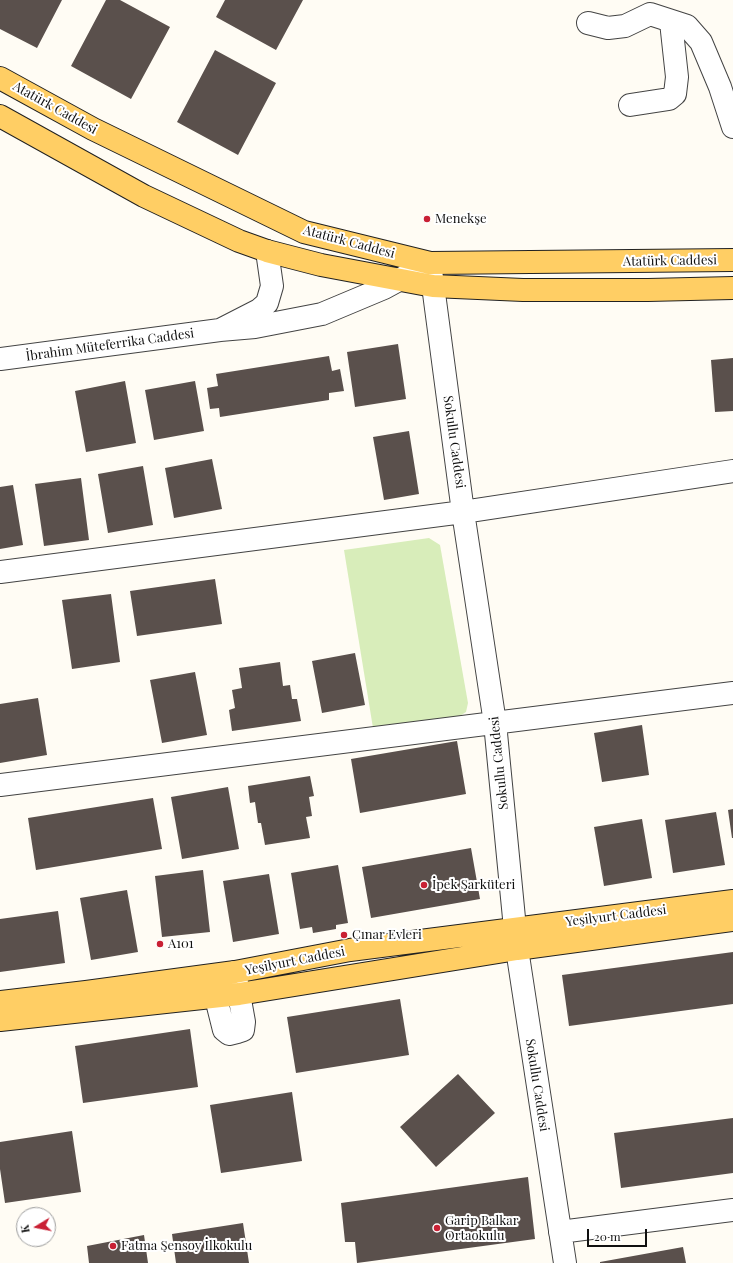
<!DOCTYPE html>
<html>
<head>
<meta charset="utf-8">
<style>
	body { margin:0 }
	#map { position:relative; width:733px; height:1263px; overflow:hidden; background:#fffcf4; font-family:"Playfair Display",serif }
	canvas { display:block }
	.north { position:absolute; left:16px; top:1207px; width:40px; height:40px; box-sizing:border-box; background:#fff; border:1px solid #9f9f9f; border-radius:50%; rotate:260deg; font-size:11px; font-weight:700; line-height:16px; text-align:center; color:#101010 }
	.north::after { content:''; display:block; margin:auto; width:14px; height:18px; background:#c92034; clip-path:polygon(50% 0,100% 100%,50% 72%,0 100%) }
	.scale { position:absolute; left:587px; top:1229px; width:60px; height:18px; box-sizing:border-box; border:2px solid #101010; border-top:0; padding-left:5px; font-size:12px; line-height:14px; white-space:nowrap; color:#101010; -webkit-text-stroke:3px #fff; paint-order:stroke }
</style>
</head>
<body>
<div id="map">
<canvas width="733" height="1263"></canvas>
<div class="north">K</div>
<div class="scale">20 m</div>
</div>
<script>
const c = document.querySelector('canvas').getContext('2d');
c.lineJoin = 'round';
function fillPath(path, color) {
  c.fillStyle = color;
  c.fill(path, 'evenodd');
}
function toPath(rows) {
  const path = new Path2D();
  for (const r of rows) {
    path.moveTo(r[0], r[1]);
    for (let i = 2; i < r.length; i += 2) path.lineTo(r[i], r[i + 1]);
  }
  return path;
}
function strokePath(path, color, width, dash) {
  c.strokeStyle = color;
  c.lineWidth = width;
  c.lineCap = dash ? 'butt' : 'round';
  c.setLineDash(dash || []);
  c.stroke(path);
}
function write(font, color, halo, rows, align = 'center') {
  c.font = font + ' "Playfair Display",serif';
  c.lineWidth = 4;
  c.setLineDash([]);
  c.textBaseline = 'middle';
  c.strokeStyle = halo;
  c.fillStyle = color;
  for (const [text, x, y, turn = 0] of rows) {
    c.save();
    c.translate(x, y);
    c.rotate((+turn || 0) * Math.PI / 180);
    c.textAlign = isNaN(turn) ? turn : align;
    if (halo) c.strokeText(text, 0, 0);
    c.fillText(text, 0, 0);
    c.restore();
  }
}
fillPath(toPath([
	[429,538,440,545,468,703,466,712,458,717,373,728,344,550]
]), '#d8edba');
fillPath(toPath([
	[0,0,62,0,37,48,0,29],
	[106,0,120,0,170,27,131,99,71,66],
	[225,0,303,0,276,50,216,17],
	[215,50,276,83,238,155,177,122],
	[398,344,406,399,355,407,347,352],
	[329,356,332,371,340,369,344,391,329,393,329,400,220,417,219,408,210,409,207,388,218,386,216,374],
	[733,358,733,411,715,412,711,360],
	[125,381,136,443,86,452,75,391],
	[195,381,204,431,154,440,145,390],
	[409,431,419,494,384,500,373,437],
	[212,459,222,509,174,518,165,468],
	[143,466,153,525,108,533,98,474],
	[81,478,89,540,44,546,35,484],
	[13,485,23,545,0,549,0,487],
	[215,579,222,624,137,636,130,591],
	[111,594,120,662,72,669,62,600],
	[355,653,365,705,322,713,312,661],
	[280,662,283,686,290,685,292,699,297,699,301,721,232,731,229,710,235,708,232,690,242,688,239,668],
	[195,672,207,735,162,743,150,680],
	[38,698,47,755,0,763,0,704],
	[642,725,649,775,602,782,594,733],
	[457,741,466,794,360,813,351,759],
	[310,776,314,796,309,797,312,816,306,817,310,838,265,845,261,823,258,823,255,802,250,803,248,786],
	[228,787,239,849,182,859,171,797],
	[153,798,162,849,36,870,28,818],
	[733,809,733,838,732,838,728,810],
	[716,812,725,865,673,873,665,820],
	[642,819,652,878,604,886,594,827],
	[471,848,480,899,371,918,362,867],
	[338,865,348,923,336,925,336,929,313,933,312,927,300,929,291,873],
	[203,870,210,932,162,937,155,876],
	[269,874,279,934,233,942,223,881],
	[127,890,138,952,91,960,80,898],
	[58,911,65,963,0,972,0,919],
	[733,952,733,1004,569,1026,562,975],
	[400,999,409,1055,296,1073,287,1017],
	[190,1029,198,1087,83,1103,75,1046],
	[458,1074,495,1113,436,1167,400,1127],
	[292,1092,302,1161,221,1173,210,1105],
	[733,1118,733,1173,621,1188,614,1133],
	[72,1131,81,1192,5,1203,0,1169,0,1142],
	[528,1177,535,1239,357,1263,355,1242,345,1242,341,1203],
	[243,1223,249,1263,176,1263,172,1234],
	[144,1235,148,1263,89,1263,87,1246],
	[683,1247,686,1263,600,1263,600,1262]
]), '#5a504c');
const minor = toPath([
	[588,23,608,28,625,26,650,14,687,26,701,42,720,87,733,127],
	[630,105,669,99,675,94,677,77,671,22],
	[267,251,272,286,267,303,259,310,220,330,255,327,322,314,384,288,430,263,463,512,495,723,517,949,565,1263],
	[0,359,220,330],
	[0,572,463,512,733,471],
	[0,785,733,693],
	[214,978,216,998,224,1030,229,1034,237,1032,243,1030,244,1022,235,972],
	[560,1232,733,1210]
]);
const major = toPath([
	[0,78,93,129,304,232,430,263,733,260],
	[0,116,144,196,239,241,267,251,321,265,433,286,523,290,648,290,733,288],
	[0,1002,86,992,235,972,350,950,733,901],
	[0,1020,239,994,517,949,733,920]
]);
strokePath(minor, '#434343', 24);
strokePath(major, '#212121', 24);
strokePath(minor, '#fff', 22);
strokePath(major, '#ffce64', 22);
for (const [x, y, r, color] of [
	[427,219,4,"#c92034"],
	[424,885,4,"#c92034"],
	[344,935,4,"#c92034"],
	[160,944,4,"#c92034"],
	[437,1228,4,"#c92034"],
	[113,1246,4,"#c92034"]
]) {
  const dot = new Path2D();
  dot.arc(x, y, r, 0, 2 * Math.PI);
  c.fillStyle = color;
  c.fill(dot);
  strokePath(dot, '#fff', 1.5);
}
write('13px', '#101010', '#fff', [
	["Atatürk Caddesi",55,108,29],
	["Atatürk Caddesi",349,242,15],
	["Atatürk Caddesi",670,261,-1],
	["İbrahim Müteferrika Caddesi",110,345,-8],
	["Sokullu Caddesi",454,442,82],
	["Sokullu Caddesi",499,763,-96],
	["Yeşilyurt Caddesi",616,916,-7],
	["Yeşilyurt Caddesi",295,961,-11],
	["Sokullu Caddesi",537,1085,81]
]);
write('13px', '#101010', '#fff', [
	["Menekşe",435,219],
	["İpek Şarküteri",432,885],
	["Çınar Evleri",352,935],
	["A101",168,944],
	["Garip Balkar",445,1221],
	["Ortaokulu",445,1236],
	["Fatma Şensoy İlkokulu",121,1246]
], 'left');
</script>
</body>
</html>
